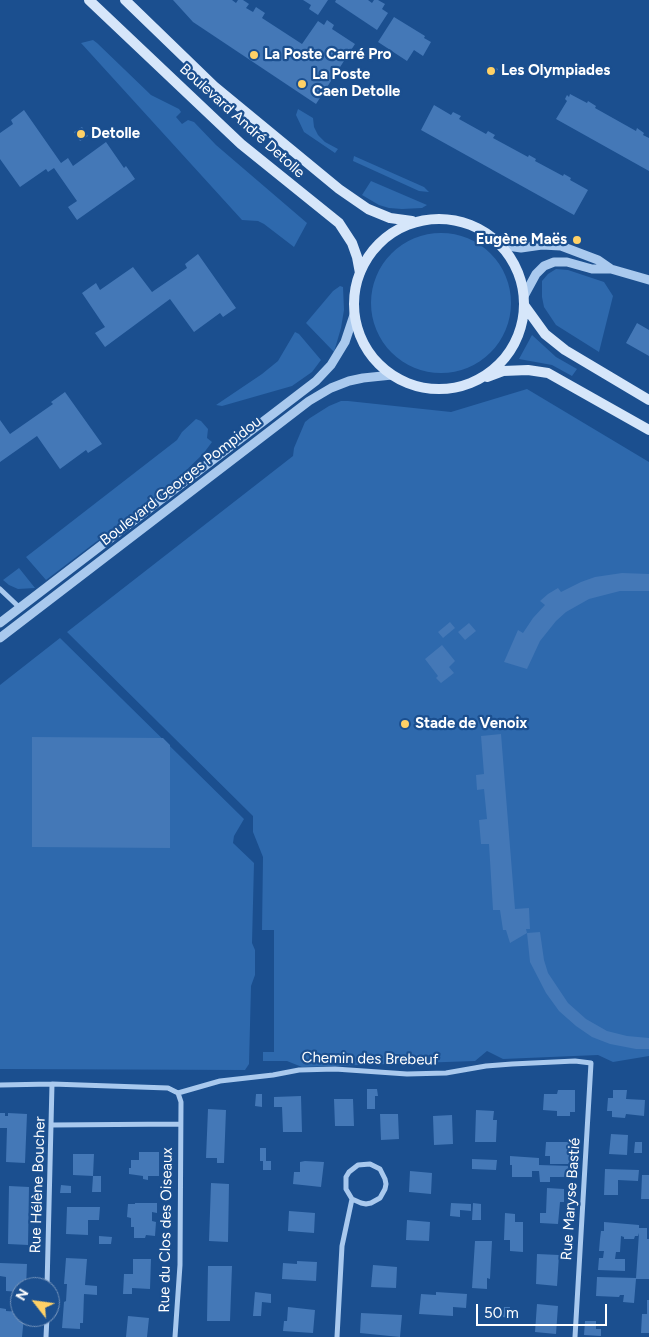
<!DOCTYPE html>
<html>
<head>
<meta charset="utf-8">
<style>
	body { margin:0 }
	#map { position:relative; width:649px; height:1337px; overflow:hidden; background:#1b4f8f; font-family:Figtree,sans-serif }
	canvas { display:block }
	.north { position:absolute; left:10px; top:1277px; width:50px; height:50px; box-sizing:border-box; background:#1b4f8f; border:1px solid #7695bc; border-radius:50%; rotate:300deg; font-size:14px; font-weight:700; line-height:20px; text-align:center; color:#fff }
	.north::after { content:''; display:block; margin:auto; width:18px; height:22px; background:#ffd166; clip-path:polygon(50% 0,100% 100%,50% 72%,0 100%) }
	.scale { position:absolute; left:476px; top:1304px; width:131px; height:22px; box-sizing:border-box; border:2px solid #fff; border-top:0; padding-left:6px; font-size:15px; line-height:18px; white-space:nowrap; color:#fff; -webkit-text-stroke:4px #1b4f8f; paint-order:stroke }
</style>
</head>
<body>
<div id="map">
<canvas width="649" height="1337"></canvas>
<div class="north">N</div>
<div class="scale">50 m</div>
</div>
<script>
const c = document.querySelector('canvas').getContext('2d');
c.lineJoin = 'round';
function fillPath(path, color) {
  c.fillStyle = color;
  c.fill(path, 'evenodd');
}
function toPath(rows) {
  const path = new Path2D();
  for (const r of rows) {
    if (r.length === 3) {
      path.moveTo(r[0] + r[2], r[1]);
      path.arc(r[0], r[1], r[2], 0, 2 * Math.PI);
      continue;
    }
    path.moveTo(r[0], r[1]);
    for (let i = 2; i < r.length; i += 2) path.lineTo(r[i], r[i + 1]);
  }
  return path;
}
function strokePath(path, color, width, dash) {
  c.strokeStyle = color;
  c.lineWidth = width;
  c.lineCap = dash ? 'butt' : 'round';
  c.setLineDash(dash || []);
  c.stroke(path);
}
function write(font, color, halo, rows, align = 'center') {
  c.font = font + ' Figtree,sans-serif';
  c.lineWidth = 4.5;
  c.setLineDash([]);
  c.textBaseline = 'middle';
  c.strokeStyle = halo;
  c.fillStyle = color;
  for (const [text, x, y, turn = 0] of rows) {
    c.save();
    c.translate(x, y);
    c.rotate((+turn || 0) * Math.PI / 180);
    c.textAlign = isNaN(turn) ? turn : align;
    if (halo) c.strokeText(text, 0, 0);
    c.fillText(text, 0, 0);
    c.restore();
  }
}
fillPath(toPath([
	[93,40,97,43,151,95,179,109,181,112,176,117,182,124,188,120,194,122,216,145,307,223,294,247,264,224,258,221,242,220,81,43],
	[298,109,313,118,314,127,318,135,325,142,338,149,335,153,304,132,296,115],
	[354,156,424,187,429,192,419,191,353,161],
	[371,181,427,205,422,208,402,209,389,208,379,205,362,195],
	[441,303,70],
	[556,269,568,270,604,282,613,296,599,352,556,325,544,307,542,297,542,281,548,274],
	[340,286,343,287,344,310,341,328,334,352,306,323,333,291],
	[295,332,299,334,321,360,312,372,292,386,222,406,216,405,262,374,278,361],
	[532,335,556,357,577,369,572,376,552,365,519,359],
	[527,389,649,462,649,1056,613,1062,598,1055,503,1059,487,1051,475,1061,302,1067,287,1061,263,1061,263,1052,274,1052,274,930,262,930,263,857,253,832,253,816,67,632,293,456,294,448,305,422,310,418,329,406,341,401,348,401,451,412],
	[196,419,201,421,208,429,207,438,212,442,203,454,172,484,46,580,26,557,177,440,182,432],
	[19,568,35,588,18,589,9,585,3,580],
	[60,638,244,819,234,836,233,843,254,863,252,943,255,950,255,975,251,986,249,1064,245,1070,0,1069,0,685]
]), '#2e69ad');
fillPath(toPath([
	[173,0,232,0,236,3,238,0,243,0,249,4,246,8,253,12,256,7,265,13,262,18,302,44,318,21,324,25,327,20,334,25,332,29,355,44,316,104,193,22],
	[303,0,328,0,318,15,309,9,311,5],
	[336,0,368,0,372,3,374,0,378,0,385,4,382,9,388,13,377,30,335,2],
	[394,17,425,36,424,38,431,42,423,56,414,50,407,61,378,42],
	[489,65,498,69,493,77,485,73],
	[570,94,587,103,588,101,596,106,595,108,636,131,637,128,644,133,643,135,649,138,649,171,556,119,567,101,565,99,567,95,569,97],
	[434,105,451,115,453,112,461,116,459,119,486,134,488,131,495,135,493,138,528,157,529,155,536,159,535,161,563,176,564,174,571,178,570,180,588,190,574,215,421,130],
	[24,110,61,163,68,158,73,166,106,142,124,168,126,166,135,179,77,220,68,207,77,201,54,168,48,172,46,169,20,187,0,159,0,133,13,124,11,120],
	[82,127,88,136,80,141,74,132],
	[198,254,236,308,223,317,220,313,194,332,170,299,105,347,95,333,105,327,82,293,96,283,100,290,133,267,152,292,187,268,185,264],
	[637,323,649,330,649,356,626,343],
	[65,392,102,444,88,453,86,450,60,469,37,436,0,462,0,420,10,434,53,404,51,402],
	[622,573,649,574,649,591,620,591,589,599,566,612,556,621,540,641,527,669,504,662,518,630,523,633,533,618,545,605,540,601,548,594,558,588,561,592,581,582,595,577],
	[450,622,455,628,443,638,438,632],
	[469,623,476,631,465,640,458,632],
	[442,645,455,661,449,667,454,673,441,683,436,678,438,676,425,659],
	[501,734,515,909,529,908,530,929,526,929,527,933,540,932,544,960,548,973,568,1003,586,1019,607,1031,627,1036,649,1038,649,1049,636,1049,610,1044,592,1037,576,1026,559,1011,546,993,530,962,527,933,510,943,506,930,503,930,500,910,493,910,489,844,481,844,479,820,487,819,484,789,477,790,476,775,484,774,481,736],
	[32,737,163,738,170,745,170,848,32,847],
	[367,1089,377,1089,378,1096,375,1096,375,1109,367,1109],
	[558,1090,575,1090,575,1112,570,1112,570,1116,557,1116,557,1111,543,1110,544,1094,557,1094],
	[613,1090,627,1090,626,1099,645,1100,644,1116,626,1114,625,1118,612,1117,612,1111,607,1111,608,1098,613,1098],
	[256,1094,262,1094,262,1107,255,1106],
	[301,1096,302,1132,283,1132,282,1107,274,1107,274,1097],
	[334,1099,353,1099,354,1126,335,1126],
	[208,1109,226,1110,224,1163,217,1163,217,1158,206,1158],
	[476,1110,494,1111,493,1120,497,1120,496,1142,475,1142],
	[0,1113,5,1113,5,1116,8,1116,8,1113,27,1114,25,1163,6,1162,7,1128,0,1128],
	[380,1114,398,1114,399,1139,381,1140],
	[452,1115,453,1144,434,1145,433,1116],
	[611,1134,628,1135,627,1155,609,1154],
	[546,1142,571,1142,571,1164,550,1164,550,1156,545,1156],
	[635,1142,642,1142,642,1153,634,1153],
	[260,1148,266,1148,266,1161,271,1161,271,1170,263,1170,263,1161,260,1161],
	[139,1152,159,1152,159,1176,148,1176,148,1180,143,1179,143,1176,129,1174,129,1168,131,1168,131,1160,139,1160],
	[73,1154,94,1154,93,1176,73,1175],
	[510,1156,539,1158,539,1165,571,1166,570,1177,550,1177,550,1182,540,1182,539,1171,532,1171,532,1177,512,1177,512,1165,510,1165],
	[472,1159,497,1160,496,1170,472,1169],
	[305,1161,324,1162,321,1187,293,1184,294,1172,300,1172,300,1162],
	[605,1169,639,1170,638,1181,618,1180,618,1195,604,1195],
	[410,1171,432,1173,431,1194,409,1192],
	[642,1175,649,1175,649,1199,641,1199],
	[93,1176,101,1176,101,1192,92,1192],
	[211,1183,229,1184,228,1242,209,1241],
	[61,1185,71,1186,71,1193,60,1193],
	[9,1186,29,1187,28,1245,8,1244],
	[547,1188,564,1189,564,1202,560,1202,558,1224,540,1223,540,1213,546,1213],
	[135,1203,157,1203,157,1213,152,1212,152,1221,156,1222,155,1236,146,1235,145,1238,134,1238,134,1227,131,1227,131,1218,127,1217,128,1204,135,1204],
	[451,1203,471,1204,471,1211,460,1210,460,1217,450,1216],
	[473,1203,481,1204,481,1220,472,1220],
	[67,1207,100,1207,99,1220,88,1220,88,1235,66,1234],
	[289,1211,315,1213,314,1233,288,1231],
	[505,1213,515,1214,515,1222,523,1222,523,1252,510,1251,510,1240,504,1240],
	[407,1220,430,1222,429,1241,406,1240],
	[604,1222,639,1225,639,1228,647,1228,647,1239,649,1239,649,1279,636,1279,634,1303,623,1302,624,1295,620,1295,619,1297,596,1296,597,1277,636,1278,639,1233,638,1236,635,1236,634,1239,624,1239,624,1237,621,1236,620,1252,616,1252,615,1259,625,1259,625,1271,598,1270,599,1258,603,1258,604,1251,599,1251,600,1239,601,1231,604,1231],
	[99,1236,112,1237,111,1244,99,1244],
	[475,1241,492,1241,490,1279,487,1278,487,1289,472,1288],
	[537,1254,559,1255,557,1286,536,1284],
	[66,1258,87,1259,85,1285,97,1286,97,1295,84,1294,83,1323,80,1323,80,1329,62,1328,64,1302,66,1301,67,1284,64,1284],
	[133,1259,151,1259,150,1289,132,1288,132,1294,123,1294,124,1274,133,1274],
	[297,1261,317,1262,316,1281,282,1279,283,1263,297,1264],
	[0,1263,27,1264,26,1287,20,1287,20,1292,6,1291,6,1277,0,1276],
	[373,1265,397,1267,396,1288,371,1287],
	[208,1266,232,1266,230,1321,207,1321],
	[255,1292,271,1294,271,1303,262,1302,261,1316,253,1316],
	[436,1292,467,1294,466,1308,453,1307,453,1316,419,1314,421,1294,436,1295],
	[647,1300,649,1300,649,1333,641,1333,642,1314,647,1314],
	[537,1304,558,1306,556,1334,535,1332],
	[288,1307,315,1310,313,1333,283,1331,284,1321,287,1321],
	[504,1307,510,1307,509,1318,503,1317],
	[0,1308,6,1309,6,1311,20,1312,20,1317,24,1317,22,1337,0,1337],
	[361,1313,402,1315,400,1337,360,1333],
	[128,1316,149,1318,147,1337,126,1337],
	[585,1321,596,1321,596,1329,601,1329,601,1336,584,1335]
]), '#4478b7');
strokePath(toPath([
	[0,589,20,608],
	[0,1085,52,1084,168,1088,178,1093,220,1081,273,1075,299,1070,335,1069,407,1074,446,1073,486,1066,512,1064,575,1061,591,1063,575,1337],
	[52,1125,180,1124],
	[47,1287,52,1084],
	[46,1337,47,1317],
	[175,1337,180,1265,181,1102,178,1093],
	[337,1337,342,1246,352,1199,346,1189,346,1177,349,1172,358,1165,370,1164,380,1169,385,1179,386,1184,385,1189,380,1198,371,1203,366,1204,361,1203,352,1199]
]), '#a9c9ee', 5);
strokePath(toPath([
	[501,245,521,248,542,245,561,246,598,260,611,269,649,280],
	[524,296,536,274,544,266,554,262,567,262,592,269,611,269],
	[0,623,316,381,331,365,345,342,354,315],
	[0,638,309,401,331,388,349,381,363,378,392,375]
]), '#a9c9ee', 9);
strokePath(toPath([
	[89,0,241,144,339,223,352,243,357,257,360,273],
	[125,0,214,86,339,189,368,209,390,218,412,221],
	[439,304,85],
	[524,305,545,334,565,350,649,400],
	[487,377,503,371,528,370,548,373,649,430]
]), '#d6e6fa', 10);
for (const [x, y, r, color] of [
	[254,55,5,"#ffd166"],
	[491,71,5,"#ffd166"],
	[302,84,5,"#ffd166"],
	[81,134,5,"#ffd166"],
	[577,240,5,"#ffd166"],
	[405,724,5,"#ffd166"]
]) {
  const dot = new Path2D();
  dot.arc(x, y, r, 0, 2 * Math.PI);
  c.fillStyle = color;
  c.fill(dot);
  strokePath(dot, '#1b4f8f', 2);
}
write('bold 15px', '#fff', '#1b4f8f', [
	["La Poste Carré Pro",264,55],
	["Les Olympiades",501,71],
	["La Poste",312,75],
	["Caen Detolle",312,92],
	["Detolle",91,134],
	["Eugène Maës",567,240,"right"],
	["Stade de Venoix",415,724]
], 'left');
write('15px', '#fff', '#1b4f8f', [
	["Boulevard André Detolle",242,121,42],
	["Boulevard Georges Pompidou",181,481,-38],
	["Chemin des Brebeuf",370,1059,1],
	["Rue Hélène Boucher",38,1185,-88],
	["Rue Maryse Bastié",571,1199,-86],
	["Rue du Clos des Oiseaux",166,1230,-89]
]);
</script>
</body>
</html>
